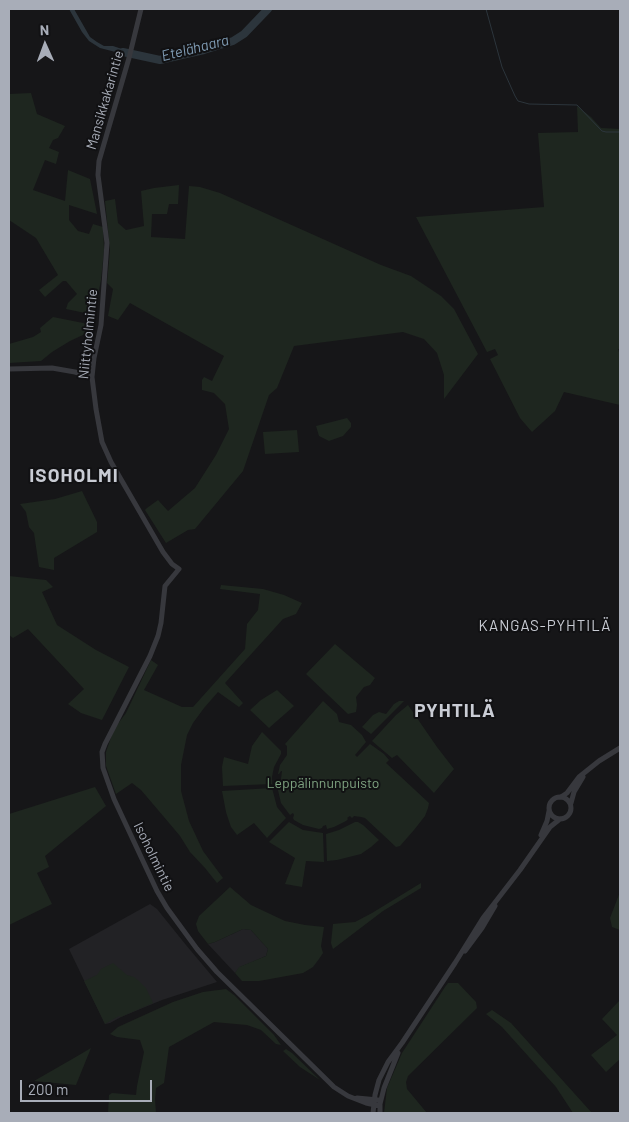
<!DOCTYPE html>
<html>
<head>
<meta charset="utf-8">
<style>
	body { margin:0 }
	#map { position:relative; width:629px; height:1122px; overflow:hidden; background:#161618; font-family:Barlow,sans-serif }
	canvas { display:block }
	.frame { position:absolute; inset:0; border:10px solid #a8adb8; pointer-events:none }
	.north { position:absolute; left:20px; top:20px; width:50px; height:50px; -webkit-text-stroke:4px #111113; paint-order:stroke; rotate:358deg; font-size:14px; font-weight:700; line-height:20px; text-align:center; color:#a8adb8 }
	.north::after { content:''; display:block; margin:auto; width:18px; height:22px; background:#a8adb8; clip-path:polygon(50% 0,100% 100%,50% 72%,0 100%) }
	.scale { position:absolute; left:20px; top:1080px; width:132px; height:22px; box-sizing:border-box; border:2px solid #a8adb8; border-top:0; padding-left:6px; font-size:15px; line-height:18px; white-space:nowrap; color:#a8adb8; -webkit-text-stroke:4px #111113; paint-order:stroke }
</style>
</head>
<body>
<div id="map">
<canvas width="629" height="1122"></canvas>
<div class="frame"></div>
<div class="north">N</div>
<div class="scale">200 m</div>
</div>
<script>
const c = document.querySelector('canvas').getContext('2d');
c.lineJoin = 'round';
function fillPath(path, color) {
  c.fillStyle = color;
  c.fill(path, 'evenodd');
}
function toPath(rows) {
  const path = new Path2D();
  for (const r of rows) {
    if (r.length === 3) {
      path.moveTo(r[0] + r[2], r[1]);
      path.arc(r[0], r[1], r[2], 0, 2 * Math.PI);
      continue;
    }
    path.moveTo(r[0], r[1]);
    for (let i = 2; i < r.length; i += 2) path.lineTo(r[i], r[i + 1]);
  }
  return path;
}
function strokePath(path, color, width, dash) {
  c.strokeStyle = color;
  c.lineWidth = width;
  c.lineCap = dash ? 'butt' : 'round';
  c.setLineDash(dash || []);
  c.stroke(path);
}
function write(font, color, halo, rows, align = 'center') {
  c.font = font + ' Barlow,sans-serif';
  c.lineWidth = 4;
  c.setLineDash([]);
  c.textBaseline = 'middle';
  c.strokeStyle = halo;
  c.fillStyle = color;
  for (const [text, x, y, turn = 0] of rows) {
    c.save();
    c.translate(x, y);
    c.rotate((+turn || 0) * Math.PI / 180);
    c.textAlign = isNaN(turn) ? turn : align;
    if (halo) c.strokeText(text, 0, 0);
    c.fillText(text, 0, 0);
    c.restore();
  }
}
fillPath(toPath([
	[150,904,157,909,186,945,217,982,162,1000,121,1017,110,1023,105,1024,69,949],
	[243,929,251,930,268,949,266,956,240,967,235,973,208,944,215,942]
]), '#222225');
fillPath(toPath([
	[31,93,37,114,65,126,58,138,53,140,49,148,59,152,56,164,45,160,33,190,65,201,68,170,90,179,97,214,69,205,69,220,78,231,89,234,93,224,103,227,104,250,101,280,95,311,90,314,66,309,68,303,77,294,66,281,63,281,45,297,39,290,58,275,36,238,9,220,9,94],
	[577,106,591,117,601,128,620,129,620,349,618,349,620,355,620,405,564,392,555,411,532,432,520,418,490,359,498,355,495,349,487,352,416,217,544,207,538,133,578,132],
	[179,185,178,204,169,204,167,214,152,214,151,237,185,239,189,186,200,187,220,193,381,265,411,276,441,296,454,309,478,354,444,399,444,375,437,353,424,339,403,332,294,346,277,388,269,395,243,471,195,529,188,530,166,543,145,510,147,508,158,500,168,511,195,488,216,455,229,429,225,404,214,393,202,390,202,380,204,377,212,381,224,356,130,303,118,320,108,316,113,289,107,283,110,250,105,201,115,199,118,223,126,230,144,226,141,191,154,188],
	[53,317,88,324,88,329,85,334,70,341,52,352,41,361,9,363,9,344,33,337,41,332,40,328],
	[347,418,351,423,351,427,343,436,329,441,319,436,316,426],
	[297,430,299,452,265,454,263,432],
	[82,491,97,522,97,532,54,558,54,570,39,567,34,533,29,527,26,512,20,504,55,499],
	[9,576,46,580,53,587,42,592,57,625,96,650,129,667,102,720,81,713,68,704,84,689,28,629,13,638,9,635],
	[221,585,263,589,284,595,302,603,296,614,283,619,225,683,243,703,239,707,218,692,204,708,193,723,187,735,181,765,181,791,189,821,203,851,223,878,217,883,205,868,190,852,180,836,164,817,141,790,132,783,116,794,106,766,106,752,114,729,126,713,151,660,158,665,144,690,182,707,193,707,245,649,247,624,258,610,260,594,220,589],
	[335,644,375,678,370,685,364,687,356,697,357,705,356,712,348,714,306,674],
	[277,690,294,706,269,728,250,710,261,700],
	[323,701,337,714,339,722,351,725,362,735,366,742,355,755,357,757,370,744,384,754,389,760,386,763,429,803,428,808,425,816,414,830,400,846,396,847,365,818,361,817,354,816,352,818,350,816,347,818,348,819,346,821,334,827,327,829,326,825,323,826,322,828,319,829,303,825,294,820,293,818,294,815,293,813,290,815,281,803,277,786,281,786,281,779,282,771,281,771,279,774,278,774,280,765,287,755,287,746,285,744],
	[399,701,404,701,371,734,362,727,373,715,379,712,386,714,394,704],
	[408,705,437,747,454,769,434,793,397,755,392,758,372,741,396,715],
	[262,732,281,751,281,754,274,767,272,777,272,784,223,786,222,767,224,757,248,764,252,746],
	[95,787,106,806,45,856,49,867,37,873,52,904,9,925,9,814],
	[272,788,277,807,286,818,267,838,254,823,237,835,231,827,226,812,222,791],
	[289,822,303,830,323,833,324,862,306,861,302,887,285,884,295,858,269,842],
	[355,822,358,822,363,825,379,840,371,847,361,854,337,860,327,861,326,834,339,830],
	[421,883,421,888,383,911,333,949,331,943,333,924,355,922,372,913],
	[230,887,251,905,285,921,305,925,324,927,321,946,323,953,319,959,313,967,303,973,259,981,242,981,235,973,239,967,266,956,268,949,251,930,243,929,215,942,208,944,198,931,196,924,199,916],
	[620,892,620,930,612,927,610,918],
	[113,963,127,975,134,977,139,981,146,988,153,1003,121,1017,119,1016,105,1024,84,981,97,975,101,969],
	[448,983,458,983,476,1002,477,1008,408,1076,406,1082,407,1089,427,1113,384,1113,387,1088,402,1053,445,987],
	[226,989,234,995,274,1035,281,1045,276,1044,261,1030,247,1025,214,1022,169,1047,164,1083,156,1088,155,1099,156,1113,108,1113,109,1095,112,1093,136,1095,137,1086,144,1052,140,1040,117,1037,110,1034,118,1027,173,1002,203,992],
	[619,1001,620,1001,620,1059,606,1072,591,1055,617,1035,602,1019],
	[492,1010,511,1023,592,1113,594,1113,573,1113,556,1087,502,1027,486,1014],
	[91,1048,76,1085,34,1081,74,1058],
	[286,1049,292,1053,320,1080,300,1067,283,1051]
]), '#1e261f');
fillPath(toPath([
	[69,9,74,9,90,37,97,42,104,46,113,46,128,51,127,55,100,48,89,41,82,32]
]), '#2c353c');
strokePath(toPath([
	[486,9,502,67,515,96,518,101,529,104,577,105,602,131,606,132,620,132]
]), '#2c353c', 1);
strokePath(toPath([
	[123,52,160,60,204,50,233,41,244,34,268,9]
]), '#2c353c', 8);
strokePath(toPath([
	[141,9,129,58,99,161,98,175,107,243,101,325,94,358,92,377,96,409,102,442,111,462,163,552,172,564,179,569,165,586,161,623,158,636,150,656,105,744,102,752,103,768,114,799,157,891,167,908,197,949,217,972,334,1087,348,1096,366,1103,380,1106],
	[9,369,52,368,75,372,92,377],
	[560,808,11],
	[561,797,567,793,579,777,599,761,620,748],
	[571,803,574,792,583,777],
	[541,835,547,821,549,811],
	[465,951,482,928,495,906],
	[357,1098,378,1100],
	[373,1113,375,1095,379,1080,388,1062,402,1043,455,963,483,918,520,870,550,827,560,819],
	[380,1113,380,1104,384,1088,398,1053]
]), '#37383d', 5);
write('14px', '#a8adb8', '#111113', [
	["Mansikkakarintie",105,100,-74],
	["Niittyholmintie",88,334,-84],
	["Isoholmintie",154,857,64]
]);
write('14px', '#7fa381', '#111113', [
	["Leppälinnunpuisto",323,783]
]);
write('italic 15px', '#7f9bb3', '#111113', [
	["Etelähaara",195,48,-14]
]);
c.letterSpacing = '1px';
write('15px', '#c9ccd4', '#111113', [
	["KANGAS-PYHTILÄ",545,626]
]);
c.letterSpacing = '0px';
c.letterSpacing = '1px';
write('bold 19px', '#c9ccd4', '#111113', [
	["ISOHOLMI",74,476],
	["PYHTILÄ",455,711]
]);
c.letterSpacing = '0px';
</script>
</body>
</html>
